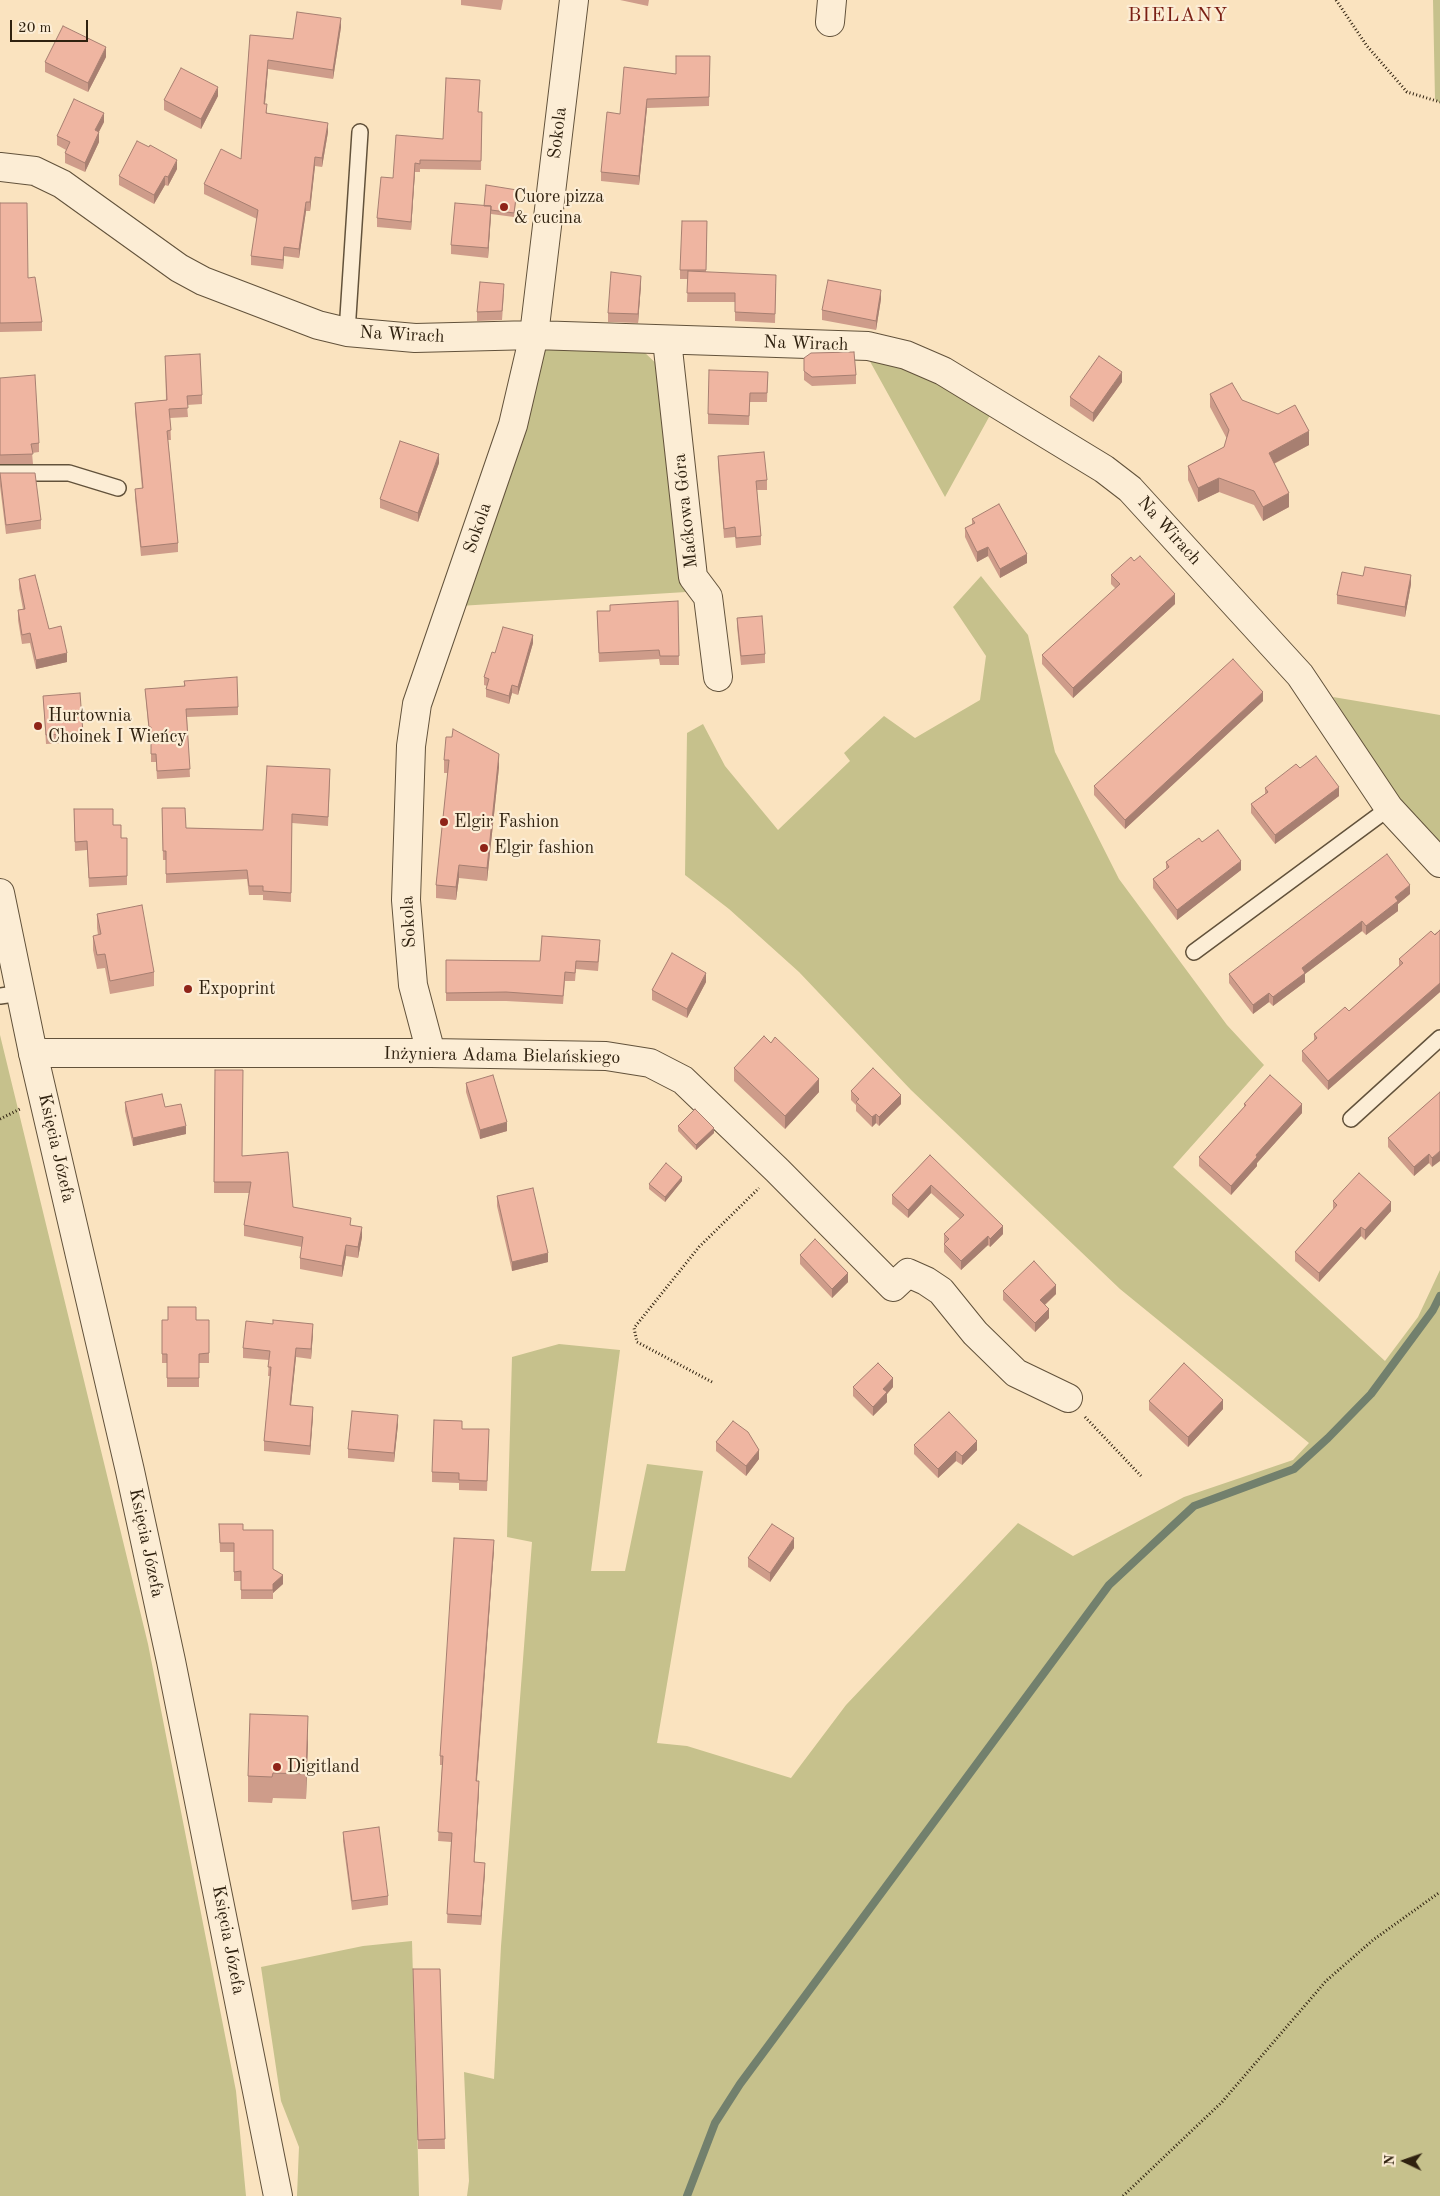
<!DOCTYPE html>
<html>
<head>
<meta charset="utf-8">
<style>
	body { margin:0 }
	#map { position:relative; width:1440px; height:2196px; overflow:hidden; background:#fae3bf; font-family:"Old Standard TT",serif }
	canvas { display:block }
	.north { position:absolute; left:1380px; top:2136px; width:50px; height:50px; -webkit-text-stroke:4px #fcedd5; paint-order:stroke; rotate:273deg; font-size:14px; font-weight:700; line-height:20px; text-align:center; color:#2f210f }
	.north::after { content:''; display:block; margin:auto; width:18px; height:22px; background:#2f210f; clip-path:polygon(50% 0,100% 100%,50% 72%,0 100%) }
	.scale { position:absolute; left:10px; top:20px; width:78px; height:22px; box-sizing:border-box; border:2px solid #2f210f; border-top:0; padding-left:6px; font-size:15px; line-height:18px; white-space:nowrap; color:#2f210f; -webkit-text-stroke:4px #fcedd5; paint-order:stroke }
</style>
</head>
<body>
<div id="map">
<canvas width="1440" height="2196"></canvas>
<div class="north">N</div>
<div class="scale">20 m</div>
</div>
<script>
const c = document.querySelector('canvas').getContext('2d');
c.lineJoin = 'round';
function fillPath(path, color) {
  c.fillStyle = color;
  c.fill(path, 'evenodd');
}
function toPath(rows) {
  const path = new Path2D();
  for (const r of rows) {
    path.moveTo(r[0], r[1]);
    for (let i = 2; i < r.length; i += 2) path.lineTo(r[i], r[i + 1]);
  }
  return path;
}
function strokePath(path, color, width, dash) {
  c.strokeStyle = color;
  c.lineWidth = width;
  c.lineCap = dash ? 'butt' : 'round';
  c.setLineDash(dash || []);
  c.stroke(path);
}
function write(font, color, halo, rows, align = 'center') {
  c.font = font + ' "Old Standard TT",serif';
  c.lineWidth = 4.5;
  c.setLineDash([]);
  c.textBaseline = 'middle';
  c.strokeStyle = halo;
  c.fillStyle = color;
  for (const [text, x, y, turn = 0] of rows) {
    c.save();
    c.translate(x, y);
    c.rotate((+turn || 0) * Math.PI / 180);
    c.textAlign = isNaN(turn) ? turn : align;
    if (halo) c.strokeText(text, 0, 0);
    c.fillText(text, 0, 0);
    c.restore();
  }
}
fillPath(toPath([
	[1433,0,1440,0,1440,103,1435,99],
	[544,349,643,351,662,369,686,592,459,606],
	[867,356,904,362,994,408,945,497],
	[981,576,1028,635,1055,752,1119,879,1227,1025,1264,1065,1173,1167,1385,1361,1418,1317,1440,1270,1440,2196,467,2196,469,2181,464,2072,494,2079,501,1946,532,1542,507,1537,512,1357,559,1344,620,1350,591,1571,625,1571,647,1464,703,1471,657,1743,687,1746,791,1778,846,1705,1018,1523,1073,1556,1184,1497,1293,1460,1309,1443,1120,1289,911,1090,799,972,729,909,685,875,687,733,703,724,725,766,778,830,850,761,844,753,884,716,915,738,980,700,986,656,953,607],
	[1333,697,1440,715,1440,852,1410,818],
	[0,1035,148,1644,236,2091,246,2196,0,2196],
	[412,1941,419,2196,297,2196,299,2147,281,2101,261,1967,363,1946]
]), '#c6c18c');
strokePath(toPath([
	[687,2196,715,2123,740,2084,1109,1585,1194,1506,1294,1469,1328,1438,1371,1394,1433,1310,1440,1296]
]), '#72806d', 8);
const service = toPath([
	[347,332,360,132],
	[0,473,69,473,118,488],
	[1194,952,1389,808],
	[0,996,21,993],
	[1351,1119,1440,1038]
]);
const minor = toPath([
	[830,22,832,0],
	[0,167,35,171,62,184,179,268,203,281,318,325,347,332,415,338,534,335,868,346,906,355,943,371,1104,469,1130,489,1300,675,1389,808,1440,863],
	[667,340,693,577,708,597,718,677],
	[33,1053,431,1053,606,1056,650,1063,683,1080,777,1170,893,1287,908,1273,926,1281,941,1291,975,1333,1016,1373,1068,1398],
	[431,1053,413,985,406,900,411,746,417,704,513,425,534,335,574,0]
]);
const tertiary = toPath([
	[0,893,33,1053,130,1471,171,1661,278,2196]
]);
strokePath(service, '#62523b', 18);
strokePath(minor, '#62523b', 30);
strokePath(tertiary, '#62523b', 30);
strokePath(toPath([
	[1336,0,1367,46,1407,92,1440,102],
	[0,1119,20,1109],
	[712,1382,637,1342,634,1328,699,1247,759,1188],
	[1085,1417,1141,1476],
	[1123,2196,1222,2102,1326,1981,1373,1940,1440,1892]
]), '#2f210f', 3, [1, 2.5]);
strokePath(service, '#fcedd5', 15);
strokePath(minor, '#fcedd5', 28);
strokePath(tertiary, '#fcedd5', 28);
fillPath(toPath([
	[461,0,503,0,501,10,461,5],
	[620,0,649,0,648,6],
	[341,27,333,79,268,69,265,104,267,113,328,132,322,167,315,166,310,211,306,211,299,258,284,256,283,269,251,265,251,256,257,219,204,194,204,184,241,159,250,35,293,39],
	[710,56,709,106,647,108,639,185,601,181,601,172,620,114,676,74],
	[106,57,88,92,45,72,45,62],
	[480,88,478,112,482,112,481,170,420,169,420,172,415,172,411,230,377,227,377,218,393,178,443,139],
	[218,96,201,129,164,110,164,100],
	[104,122,99,132,99,142,85,172,65,163,65,153,66,150,57,145,57,136],
	[177,169,168,186,165,185,154,204,119,185,119,176],
	[517,194,514,217,491,214,488,258,451,254,451,245,484,206],
	[0,203,28,278,42,322,42,331,0,332],
	[707,221,706,272,776,284,775,323,735,321,735,302,687,302,688,279,680,279,680,270],
	[641,285,638,323,608,322,608,313],
	[504,293,502,320,477,321,477,312],
	[881,299,876,330,822,320,822,310],
	[165,356,202,395,202,404,187,405,188,417,170,418,171,440,168,440,178,543,178,552,141,556,135,498,135,489,142,489,135,412,135,403,166,400],
	[804,358,856,375,856,384,812,386,804,380],
	[768,372,767,402,750,402,749,425,708,424,708,414],
	[0,378,39,443,39,452,32,453,33,464,0,464],
	[1122,382,1093,422,1070,406,1070,397],
	[1210,394,1242,400,1309,445,1274,464,1289,507,1263,521,1254,505,1219,492,1198,502,1188,480,1188,466,1224,447,1227,439,1210,407],
	[718,456,767,480,767,490,757,490,761,536,761,545,736,548,735,537,724,538,718,465],
	[439,463,418,522,380,508,380,499],
	[0,473,41,520,41,529,6,534,0,486],
	[972,519,1027,563,1000,578,988,556,977,562,965,537,965,528,972,524],
	[1134,561,1175,604,1073,698,1042,664,1042,655,1116,589,1111,584,1111,575],
	[1363,576,1411,584,1405,617,1337,604,1337,595],
	[19,579,49,629,67,662,36,669,30,643,22,644,18,620,18,610,23,609,19,588],
	[678,601,679,665,660,665,659,659,599,662,597,611,610,611],
	[737,618,765,654,765,663,741,665,737,627],
	[533,643,518,695,512,693,509,704,486,697,486,689,487,686,484,685,484,677,495,653],
	[184,681,238,707,238,715,187,717,190,777,157,779,156,762,151,762,151,735,149,735,145,689,184,686],
	[43,696,83,733,83,742,46,744],
	[1263,701,1125,829,1094,795,1094,786],
	[452,737,499,767,487,881,459,878,456,900,436,898,436,885,448,773,444,773,444,760],
	[1300,768,1339,796,1275,844,1251,813,1251,804,1265,794,1265,788],
	[330,778,328,826,292,823,291,902,263,900,263,895,249,895,247,879,166,883,166,860,163,860,162,808,186,828,263,830],
	[74,809,113,825,121,838,127,838,127,885,89,887,87,850,75,851],
	[1202,842,1241,870,1177,920,1153,888,1153,879,1166,869,1166,862],
	[1410,894,1398,904,1398,911,1366,935,1362,931,1305,974,1305,982,1273,1006,1269,1002,1253,1014,1229,983,1229,974],
	[97,914,154,972,154,986,110,994,105,968,97,969,93,950,93,936,98,935,97,928],
	[1440,930,1440,992,1328,1090,1302,1061,1302,1051,1314,1041,1314,1034,1349,1011,1399,966,1399,959],
	[600,948,598,971,576,969,575,981,565,981,563,1004,506,1001,446,1001,446,960,540,961],
	[706,982,687,1018,652,1000,652,990],
	[734,1068,819,1092,785,1129,734,1081],
	[215,1070,242,1156,293,1207,351,1225,362,1237,358,1258,346,1256,342,1277,300,1269,300,1258,302,1247,244,1236,244,1225,249,1193,214,1193],
	[466,1083,507,1131,480,1139,466,1092],
	[851,1091,901,1104,879,1126,876,1123,872,1127,856,1111,856,1105,851,1100],
	[1440,1092,1432,1167,1429,1163,1414,1176,1388,1147,1388,1138],
	[125,1102,165,1107,186,1134,133,1146,125,1111],
	[1244,1104,1302,1113,1257,1163,1257,1166,1231,1195,1199,1166,1199,1157,1244,1107],
	[678,1126,714,1133,696,1150,678,1131],
	[930,1155,1003,1234,990,1247,988,1245,961,1270,944,1252,944,1234,960,1219,931,1193,908,1218,892,1204,892,1195],
	[682,1181,665,1202,649,1189,649,1184],
	[497,1196,548,1262,512,1271,497,1206],
	[1333,1201,1391,1211,1365,1240,1361,1236,1319,1282,1295,1261,1295,1252,1333,1210],
	[800,1255,848,1282,832,1298,800,1264],
	[1003,1291,1056,1294,1045,1305,1049,1318,1035,1332,1003,1300],
	[162,1320,209,1320,209,1363,199,1363,199,1387,167,1387,167,1363,162,1363],
	[313,1333,311,1359,296,1357,291,1405,313,1416,310,1455,264,1451,264,1441,270,1376,268,1376,269,1360,243,1358,243,1348],
	[853,1387,893,1387,887,1394,887,1402,873,1416,853,1396],
	[1149,1401,1223,1409,1188,1447,1149,1410],
	[398,1424,394,1462,348,1458,348,1449],
	[462,1429,489,1439,487,1491,459,1490,459,1483,432,1482,432,1472],
	[716,1442,759,1459,746,1476,716,1451],
	[914,1445,977,1450,962,1465,956,1461,938,1478,914,1454],
	[219,1524,243,1530,273,1569,283,1584,273,1593,273,1599,241,1599,241,1581,234,1581,234,1552,220,1552],
	[794,1548,770,1582,748,1567,748,1558],
	[494,1549,477,1781,479,1791,474,1862,485,1872,481,1925,447,1923,451,1842,438,1841,442,1765,440,1765,440,1756],
	[308,1741,306,1799,273,1798,272,1803,248,1802,248,1776],
	[343,1832,388,1896,388,1905,352,1910,343,1841],
	[413,1969,440,1969,445,2149,418,2149]
]), '#ce9c8a');
fillPath(toPath([
	[341,18,341,27,333,79,333,70],
	[106,47,106,57,88,92,88,83],
	[268,60,268,69,264,114,264,104],
	[218,87,218,96,201,129,201,119],
	[647,99,647,108,639,185,639,176],
	[104,113,104,122,95,139,95,130],
	[328,123,328,132,322,167,322,158],
	[99,132,99,142,85,172,85,163],
	[315,157,315,166,310,211,310,202],
	[177,160,177,169,168,186,168,177],
	[415,163,415,172,411,230,411,222],
	[165,176,165,185,154,204,154,195],
	[306,202,306,211,299,258,299,249],
	[491,206,491,216,488,258,488,248],
	[284,247,284,256,283,269,283,260],
	[641,276,641,285,638,323,638,314],
	[881,290,881,299,876,330,876,321],
	[1122,372,1122,382,1093,422,1093,413],
	[1309,431,1309,445,1269,466,1269,453],
	[439,454,439,463,418,522,418,513],
	[1219,478,1219,492,1198,502,1198,488],
	[1289,493,1289,507,1263,521,1263,507],
	[988,547,988,556,977,562,977,552],
	[1027,554,1027,563,1000,578,1000,569],
	[1411,575,1411,584,1405,617,1405,607],
	[1175,594,1175,604,1073,698,1073,688],
	[533,635,533,643,518,695,518,687],
	[67,653,67,662,36,669,36,660],
	[512,685,512,693,509,704,509,696],
	[1263,692,1263,701,1125,829,1125,820],
	[499,754,499,767,487,881,487,868],
	[1339,787,1339,796,1275,844,1275,835],
	[1241,861,1241,870,1177,920,1177,910],
	[459,865,459,878,456,900,456,887],
	[1410,885,1410,894,1398,904,1398,911,1366,935,1366,926,1395,897],
	[1362,921,1362,931,1305,974,1305,982,1273,1006,1273,997,1302,968],
	[706,973,706,982,687,1018,687,1009],
	[1440,983,1440,992,1328,1090,1328,1081],
	[1269,993,1269,1002,1253,1014,1253,1005],
	[819,1079,819,1092,785,1129,785,1116],
	[901,1095,901,1104,879,1126,879,1117],
	[1302,1104,1302,1113,1257,1163,1257,1166,1231,1195,1231,1186,1256,1155],
	[876,1114,876,1123,872,1127,872,1117],
	[507,1122,507,1131,480,1139,480,1130],
	[186,1126,186,1134,133,1146,133,1138],
	[714,1128,714,1133,696,1150,696,1145],
	[1440,1151,1440,1161,1432,1167,1432,1158],
	[1429,1154,1429,1163,1414,1176,1414,1167],
	[682,1177,682,1181,665,1202,665,1197],
	[931,1185,931,1193,908,1218,908,1210],
	[1391,1202,1391,1211,1365,1240,1365,1230],
	[1003,1226,1003,1234,990,1247,990,1239],
	[362,1227,362,1237,358,1258,358,1247],
	[1361,1227,1361,1236,1319,1282,1319,1273],
	[988,1236,988,1245,961,1270,961,1261],
	[346,1245,346,1256,342,1277,342,1266],
	[548,1253,548,1262,512,1271,512,1262],
	[848,1273,848,1282,832,1298,832,1289],
	[1056,1285,1056,1294,1040,1309,1040,1300],
	[1049,1309,1049,1318,1035,1332,1035,1323],
	[313,1324,313,1333,311,1359,311,1349],
	[296,1348,296,1357,290,1414,290,1405],
	[893,1378,893,1387,887,1394,887,1402,873,1416,873,1407,883,1389],
	[1223,1400,1223,1409,1188,1447,1188,1437],
	[313,1407,313,1416,310,1455,310,1446],
	[398,1415,398,1424,394,1462,394,1453],
	[977,1441,977,1450,962,1465,962,1456],
	[759,1450,759,1459,746,1476,746,1466],
	[956,1451,956,1461,938,1478,938,1469],
	[794,1538,794,1548,770,1582,770,1573],
	[494,1540,494,1549,476,1790,476,1781],
	[283,1575,283,1584,273,1593,273,1584],
	[308,1716,308,1741,306,1799,306,1774],
	[479,1781,479,1791,474,1871,474,1862],
	[485,1863,485,1872,481,1925,481,1916]
]), '#a77f71');
const building = toPath([
	[297,12,341,18,333,70,268,60,264,104,267,104,266,113,328,123,322,158,315,157,310,202,306,202,299,249,284,247,283,260,251,256,258,210,204,184,221,149,241,159,250,35,293,39,297,12],
	[63,26,106,47,88,83,45,62,63,26],
	[676,56,710,56,709,97,647,99,639,176,601,172,607,112,620,114,624,67,676,74,676,56],
	[181,68,218,87,201,119,164,100,181,68],
	[446,78,480,80,478,112,482,112,481,161,420,160,420,164,415,163,411,222,377,218,381,177,393,178,396,135,443,139,446,78],
	[74,99,104,113,95,130,99,132,85,163,65,153,70,142,57,136,74,99],
	[137,141,149,147,150,145,177,160,168,177,165,176,154,195,119,176,137,141],
	[486,185,517,190,514,213,491,210,491,206,484,206,486,185],
	[0,203,27,203,28,278,35,277,42,322,0,323,0,203],
	[455,203,491,206,488,248,451,245,455,203],
	[682,221,707,221,706,270,680,270,682,221],
	[688,271,776,275,775,314,735,312,735,293,687,293,688,271],
	[611,272,641,276,638,314,608,313,611,272],
	[828,280,881,290,876,321,822,310,828,280],
	[480,282,504,284,502,311,477,312,480,282],
	[854,352,856,375,812,377,804,371,804,358,811,353,854,352],
	[200,354,202,395,187,396,188,408,169,409,171,430,167,431,178,543,141,547,135,489,143,488,135,403,167,400,165,356,200,354],
	[1099,356,1122,372,1093,413,1070,397,1099,356],
	[709,370,768,372,767,393,750,393,749,416,708,414,709,370],
	[35,375,39,443,31,444,33,454,0,455,0,378,35,375],
	[1232,383,1242,400,1278,414,1295,405,1309,431,1269,453,1289,493,1263,507,1254,491,1219,478,1198,488,1188,466,1224,447,1229,430,1210,394,1232,383],
	[400,441,439,454,418,513,380,499,400,441],
	[764,452,767,480,756,481,761,536,736,538,735,527,724,529,718,456,764,452],
	[0,473,35,473,41,520,6,525,0,473],
	[999,504,1027,554,1000,569,988,547,977,552,965,528,975,523,972,519,999,504],
	[1140,556,1175,594,1073,688,1042,655,1120,584,1111,575,1131,557,1134,561,1140,556],
	[1365,567,1411,575,1405,607,1337,595,1342,572,1363,576,1365,567],
	[35,575,49,629,61,626,67,653,36,660,30,633,22,635,18,610,25,609,19,579,35,575],
	[678,601,679,656,660,656,659,650,599,653,597,611,610,611,610,605,678,601],
	[762,616,765,654,741,656,737,618,762,616],
	[503,627,533,635,518,687,512,685,509,696,486,689,489,679,484,677,492,652,495,653,503,627],
	[1233,659,1263,692,1125,820,1094,786,1233,659],
	[237,677,238,707,186,709,190,769,157,771,156,754,151,754,151,727,149,727,145,689,185,686,184,681,237,677],
	[80,693,83,733,46,735,43,696,80,693],
	[453,729,499,754,487,868,459,865,456,887,436,885,449,760,444,760,446,737,452,737,453,729],
	[1316,756,1339,787,1275,835,1251,804,1268,792,1265,788,1296,764,1300,768,1316,756],
	[267,766,330,769,328,817,292,814,291,893,263,891,263,886,249,886,247,870,166,874,166,851,163,851,162,808,185,808,186,828,263,830,267,766],
	[74,809,113,809,113,825,121,825,121,838,127,838,127,876,89,878,87,841,75,842,74,809],
	[1218,830,1241,861,1177,910,1153,879,1169,867,1166,862,1199,838,1202,842,1218,830],
	[1387,854,1410,885,1395,897,1398,901,1366,926,1362,921,1302,968,1305,973,1273,997,1269,993,1253,1005,1229,974,1387,854],
	[142,905,154,972,110,981,105,954,97,955,93,936,101,934,97,914,142,905],
	[1440,930,1440,983,1328,1081,1302,1051,1317,1038,1314,1034,1345,1007,1349,1011,1403,963,1399,959,1431,931,1435,935,1440,930],
	[542,936,600,940,598,962,576,961,575,973,565,972,563,996,506,992,446,993,446,960,540,961,542,936],
	[672,953,706,973,687,1009,652,990,672,953],
	[764,1036,771,1043,775,1037,819,1079,785,1116,734,1068,764,1036],
	[873,1068,901,1095,879,1117,876,1114,872,1117,856,1102,859,1099,851,1091,873,1068],
	[215,1070,243,1070,242,1156,288,1152,293,1207,351,1218,350,1225,362,1227,358,1247,346,1245,342,1266,300,1258,303,1237,244,1225,251,1182,214,1182,215,1070],
	[493,1075,507,1122,480,1130,466,1083,493,1075],
	[1270,1075,1302,1104,1256,1155,1257,1157,1231,1186,1199,1157,1246,1105,1244,1104,1270,1075],
	[1440,1092,1440,1151,1432,1158,1429,1154,1414,1167,1388,1138,1440,1092],
	[162,1094,165,1107,181,1104,186,1126,133,1138,125,1102,162,1094],
	[695,1109,714,1128,696,1145,678,1126,695,1109],
	[930,1155,1003,1226,990,1239,988,1236,961,1261,944,1244,949,1239,944,1234,964,1215,931,1185,908,1210,892,1195,930,1155],
	[666,1163,682,1177,665,1197,649,1184,666,1163],
	[1359,1173,1391,1202,1365,1230,1361,1227,1319,1273,1295,1252,1337,1205,1333,1201,1359,1173],
	[533,1188,548,1253,512,1262,497,1196,533,1188],
	[815,1239,848,1273,832,1289,800,1255,815,1239],
	[1034,1261,1056,1285,1040,1300,1049,1309,1035,1323,1003,1291,1034,1261],
	[168,1307,196,1307,196,1320,209,1320,209,1353,199,1354,199,1378,167,1378,167,1354,162,1354,162,1320,168,1320,168,1307],
	[273,1320,313,1324,311,1349,296,1348,290,1405,313,1407,310,1446,264,1441,271,1367,268,1367,270,1351,243,1348,246,1321,273,1324,273,1320],
	[878,1363,893,1378,883,1389,887,1392,873,1407,853,1387,878,1363],
	[1184,1363,1223,1400,1188,1437,1149,1401,1184,1363],
	[352,1411,398,1415,394,1453,348,1449,352,1411],
	[949,1412,977,1441,962,1456,956,1451,938,1469,914,1445,949,1412],
	[434,1420,462,1421,462,1429,489,1429,487,1481,459,1480,459,1473,432,1472,434,1420],
	[733,1421,748,1432,759,1450,746,1466,716,1442,733,1421],
	[219,1524,243,1524,243,1530,273,1530,273,1569,283,1575,273,1584,273,1590,241,1590,241,1571,234,1572,234,1543,220,1543,219,1524],
	[772,1524,794,1538,770,1573,748,1558,772,1524],
	[454,1538,494,1540,476,1781,479,1781,474,1862,485,1863,481,1916,447,1914,452,1833,438,1832,443,1756,440,1756,454,1538],
	[250,1714,308,1716,306,1774,273,1773,272,1777,248,1776,250,1714],
	[379,1827,388,1896,352,1901,343,1832,379,1827],
	[413,1969,440,1969,445,2139,418,2140,413,1969]
]);
fillPath(building, '#efb5a1');
strokePath(building, '#a77f71', 1);
for (const [x, y, r, color] of [
	[504,207,5,"#8f2418"],
	[38,726,5,"#8f2418"],
	[444,822,5,"#8f2418"],
	[484,848,5,"#8f2418"],
	[188,989,5,"#8f2418"],
	[277,1767,5,"#8f2418"]
]) {
  const dot = new Path2D();
  dot.arc(x, y, r, 0, 2 * Math.PI);
  c.fillStyle = color;
  c.fill(dot);
  strokePath(dot, '#fcedd5', 2);
}
write('18px', '#2f210f', '#fcedd5', [
	["Sokola",558,133,-83],
	["Na Wirach",402,335,3],
	["Na Wirach",806,344,2],
	["Maćkowa Góra",686,511,-96],
	["Sokola",478,528,-71],
	["Na Wirach",1169,531,48],
	["Sokola",409,922,-93],
	["Inżyniera Adama Bielańskiego",502,1056,1],
	["Księcia Józefa",56,1148,77],
	["Księcia Józefa",146,1543,78],
	["Księcia Józefa",228,1940,79]
]);
write('18px', '#2f210f', '#fcedd5', [
	["Cuore pizza",514,197],
	["& cucina",514,218],
	["Hurtownia",48,716],
	["Choinek I Wieńcy",48,737],
	["Elgir Fashion",454,822],
	["Elgir fashion",494,848],
	["Expoprint",198,989],
	["Digitland",287,1767]
], 'left');
c.letterSpacing = '1px';
write('20px', '#7a1f14', '#fcedd5', [
	["BIELANY",1178,16]
]);
c.letterSpacing = '0px';
</script>
</body>
</html>
